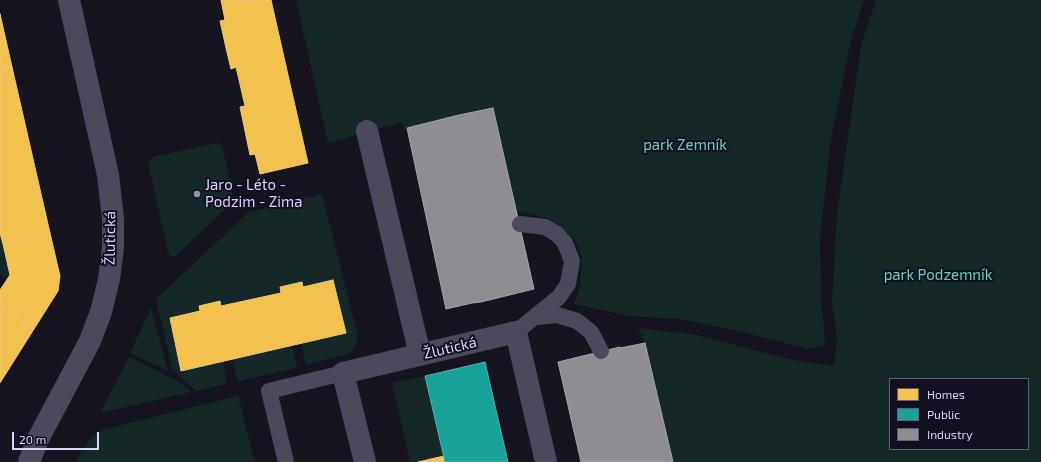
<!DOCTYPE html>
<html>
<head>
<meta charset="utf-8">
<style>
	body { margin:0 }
	#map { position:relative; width:1041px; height:462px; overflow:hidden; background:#16141e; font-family:"Exo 2",sans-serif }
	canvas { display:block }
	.legend { position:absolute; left:889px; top:378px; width:140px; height:72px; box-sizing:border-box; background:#131022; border:1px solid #635f78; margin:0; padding:5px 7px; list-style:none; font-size:12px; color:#dad6fa }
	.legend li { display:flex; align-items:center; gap:8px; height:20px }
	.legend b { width:20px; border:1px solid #635f78 }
	.scale { position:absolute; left:12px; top:432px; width:87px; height:18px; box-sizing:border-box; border:2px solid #dad6fa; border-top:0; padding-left:5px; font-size:12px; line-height:14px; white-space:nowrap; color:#dad6fa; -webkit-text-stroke:3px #131022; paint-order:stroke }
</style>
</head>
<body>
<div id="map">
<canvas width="1041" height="462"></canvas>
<ul class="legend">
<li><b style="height:11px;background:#f2c14e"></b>Homes</li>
<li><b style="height:11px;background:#17a398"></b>Public</li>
<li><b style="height:11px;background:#8d8d92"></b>Industry</li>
</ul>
<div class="scale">20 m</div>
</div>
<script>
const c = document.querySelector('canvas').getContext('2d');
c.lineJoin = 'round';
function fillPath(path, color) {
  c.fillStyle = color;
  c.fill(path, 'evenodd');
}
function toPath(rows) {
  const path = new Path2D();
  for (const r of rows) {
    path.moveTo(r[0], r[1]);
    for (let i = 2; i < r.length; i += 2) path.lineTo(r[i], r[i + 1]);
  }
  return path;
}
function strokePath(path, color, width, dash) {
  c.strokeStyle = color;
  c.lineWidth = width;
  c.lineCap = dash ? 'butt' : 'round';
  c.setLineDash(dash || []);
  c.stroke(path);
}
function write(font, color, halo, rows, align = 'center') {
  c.font = font + ' "Exo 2",sans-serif';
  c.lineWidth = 4;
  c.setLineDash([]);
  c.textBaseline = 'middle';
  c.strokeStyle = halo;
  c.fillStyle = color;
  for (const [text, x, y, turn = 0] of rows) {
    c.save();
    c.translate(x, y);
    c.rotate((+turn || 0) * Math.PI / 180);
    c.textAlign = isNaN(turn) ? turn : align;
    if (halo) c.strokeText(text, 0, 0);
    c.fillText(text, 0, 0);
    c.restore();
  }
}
fillPath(toPath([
	[296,0,864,0,850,44,830,145,820,241,821,304,824,324,825,345,809,349,738,331,681,319,628,316,574,304,580,286,582,259,577,243,566,231,548,218,517,211,493,108,459,115,404,129,402,122,328,143],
	[876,0,1041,0,1041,462,673,462,645,343,638,328,697,335,761,352,798,361,834,366,837,339,832,304,837,213,861,46],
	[890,379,1028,379,1028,449,890,449],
	[217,143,222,146,232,191,232,200,224,210,176,256,171,257,168,252,148,163,152,157],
	[322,194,358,336,355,347,349,354,308,364,305,361,301,344,346,333,333,280,303,287,302,282,280,287,281,293,221,306,220,301,199,306,200,311,170,318,181,370,223,361,227,380,226,383,222,385,196,391,179,376,172,368,156,299,249,212],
	[0,233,10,275,7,279,0,274],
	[151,308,168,371,130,353],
	[292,346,297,366,296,368,239,381,237,379,232,359],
	[129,357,179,382,191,392,100,413],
	[425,376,444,456,418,462,410,462,392,383],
	[238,396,255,462,76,462,82,450,91,439,102,430]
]), '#142828');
const homes = toPath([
	[221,0,271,0,308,163,260,174,255,154,250,155,240,107,245,106,236,67,231,69,226,48,220,21,225,20,221,0],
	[0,14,12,67,0,70,0,14],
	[12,67,50,233,3,244,0,233,0,70,12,67],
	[50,233,60,276,58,291,34,329,0,307,0,290,10,275,3,244,50,233],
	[333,280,346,333,181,371,170,318,200,311,199,306,220,301,221,306,281,293,280,287,302,282,303,287,333,280],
	[0,307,34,329,0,383,0,307],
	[444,456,445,462,418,462,444,456]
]);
fillPath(homes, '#f2c14e');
strokePath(homes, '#ebc782', 1);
const public = toPath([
	[485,362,508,462,445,462,425,376,485,362]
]);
fillPath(public, '#17a398');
strokePath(public, '#52b2b5', 1);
const industry = toPath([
	[493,108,534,289,481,302,472,303,446,309,407,128,459,115,493,108],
	[645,343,673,462,581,462,558,362,620,347,620,348,645,343]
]);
fillPath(industry, '#8d8d92');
strokePath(industry, '#a4a3b1', 1);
strokePath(toPath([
	[536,317,557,315,577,321,591,332,601,351],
	[516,332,559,297,568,284,572,261,565,243,557,234,545,227,520,224],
	[286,462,269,391,343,373]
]), '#4b4a5d', 16);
strokePath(toPath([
	[367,131,420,355],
	[29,462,38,439,90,341,101,312,109,279,113,248,113,218,108,175,69,0],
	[365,462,343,373,516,332,546,462]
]), '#4b4a5d', 22);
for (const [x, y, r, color] of [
	[197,194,4,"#9592ad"]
]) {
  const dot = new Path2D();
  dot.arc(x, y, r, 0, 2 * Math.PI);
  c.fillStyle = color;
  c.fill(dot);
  strokePath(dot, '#131022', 1.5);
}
write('15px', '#6ad2b7', '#131022', [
	["park Zemník",685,145],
	["park Podzemník",938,275]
]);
write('15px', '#dad6fa', '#131022', [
	["Jaro - Léto -",205,185],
	["Podzim - Zima",205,202]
], 'left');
write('15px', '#dad6fa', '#131022', [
	["Žlutická",110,238,-89],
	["Žlutická",450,348,-13]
]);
</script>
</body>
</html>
